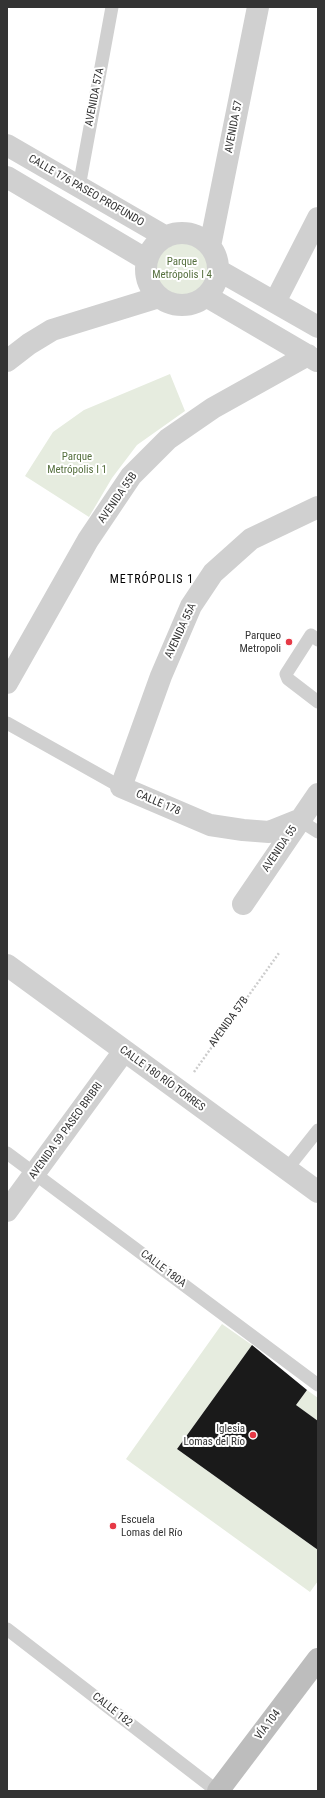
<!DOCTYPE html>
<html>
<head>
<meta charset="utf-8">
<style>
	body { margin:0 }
	#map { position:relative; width:325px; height:1798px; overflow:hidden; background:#fff; font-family:"Roboto Condensed",sans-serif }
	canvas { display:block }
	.frame { position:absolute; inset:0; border:8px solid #333; pointer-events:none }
</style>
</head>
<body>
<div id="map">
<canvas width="325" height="1798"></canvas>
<div class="frame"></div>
</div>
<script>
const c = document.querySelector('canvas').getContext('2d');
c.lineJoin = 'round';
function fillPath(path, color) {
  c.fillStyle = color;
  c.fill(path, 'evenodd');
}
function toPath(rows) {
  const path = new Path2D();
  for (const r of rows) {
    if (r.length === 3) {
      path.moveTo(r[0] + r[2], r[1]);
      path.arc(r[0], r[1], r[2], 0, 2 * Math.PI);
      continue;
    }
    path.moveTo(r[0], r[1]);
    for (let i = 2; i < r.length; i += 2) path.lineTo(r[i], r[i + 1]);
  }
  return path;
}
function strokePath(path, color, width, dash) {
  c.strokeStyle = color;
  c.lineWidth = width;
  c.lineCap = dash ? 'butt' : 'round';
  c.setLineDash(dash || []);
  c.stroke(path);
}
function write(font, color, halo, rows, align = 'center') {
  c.font = font + ' "Roboto Condensed",sans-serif';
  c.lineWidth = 4;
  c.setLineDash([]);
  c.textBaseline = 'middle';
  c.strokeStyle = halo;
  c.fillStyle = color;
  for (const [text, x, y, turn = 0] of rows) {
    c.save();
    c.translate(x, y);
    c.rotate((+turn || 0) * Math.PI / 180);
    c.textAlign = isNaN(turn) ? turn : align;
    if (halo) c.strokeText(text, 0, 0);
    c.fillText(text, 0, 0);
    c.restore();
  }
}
fillPath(toPath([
	[183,268,29],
	[170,374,185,411,137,445,112,478,89,517,25,476,53,432,84,410],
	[222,1324,252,1345,177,1449,318,1550,318,1581,310,1592,126,1459],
	[307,1390,318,1398,318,1421,296,1405]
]), '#e6ecdf');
fillPath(toPath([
	[252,1345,307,1390,296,1405,318,1421,318,1550,177,1449]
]), '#1a1a1a');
strokePath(toPath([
	[194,1072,279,953]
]), '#cdcdcd', 2.5, [2, 2]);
strokePath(toPath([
	[79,187,112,7],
	[318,640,311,635,286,674,288,679,318,702],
	[7,723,121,787],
	[299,820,318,832],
	[7,1153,318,1385],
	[287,1169,318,1130],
	[7,1629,217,1791]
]), '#d0d0d0', 13);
strokePath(toPath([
	[7,145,166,237],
	[7,177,147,260],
	[182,269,36],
	[210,246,258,7],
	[218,270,318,327],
	[206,296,317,361],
	[275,302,318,218],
	[7,361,29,344,52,330,159,297],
	[7,683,88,540,131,476,168,439,213,408,308,355],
	[299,820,269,832,243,830,210,825,121,787,161,676,191,606,213,573,251,539,318,507],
	[243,904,318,794],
	[7,965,318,1192],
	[7,1211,124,1051]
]), '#d0d0d0', 22);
strokePath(toPath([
	[218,1791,318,1659]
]), '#bdbdbd', 22);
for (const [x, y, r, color] of [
	[289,642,4,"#e63946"],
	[253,1435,4,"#e63946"],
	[113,1526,4,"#e63946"]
]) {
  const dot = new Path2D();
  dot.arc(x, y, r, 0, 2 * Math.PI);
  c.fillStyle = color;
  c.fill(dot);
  strokePath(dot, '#fff', 1.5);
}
write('11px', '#333', '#fff', [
	["AVENIDA 57A",95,97,-79],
	["AVENIDA 57",234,127,-79],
	["CALLE 176 PASEO PROFUNDO",86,191,30],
	["AVENIDA 55B",118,498,-55],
	["AVENIDA 55A",181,631,-65],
	["CALLE 178",158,803,23],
	["AVENIDA 55",280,849,-56],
	["AVENIDA 57B",229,1022,-54],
	["CALLE 180 RÍO TORRES",162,1079,36],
	["AVENIDA 59 PASEO BRIBRI",66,1131,-54],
	["CALLE 180A",163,1269,37],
	["CALLE 182",112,1710,38],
	["VÍA 104",268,1725,-53]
]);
write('11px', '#56703f', '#fff', [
	["Parque",182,262],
	["Metrópolis I 4",182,275],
	["Parque",77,457],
	["Metrópolis I 1",77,470]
]);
write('11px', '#333', '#fff', [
	["Parqueo",281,636],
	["Metropoli",281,649],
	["Iglesia",245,1429],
	["Lomas del Río",245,1442],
	["Escuela",121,1520,"left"],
	["Lomas del Río",121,1533,"left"]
], 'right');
c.letterSpacing = '1px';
write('12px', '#000', '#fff', [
	["METRÓPOLIS 1",152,580]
]);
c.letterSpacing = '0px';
</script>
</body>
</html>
